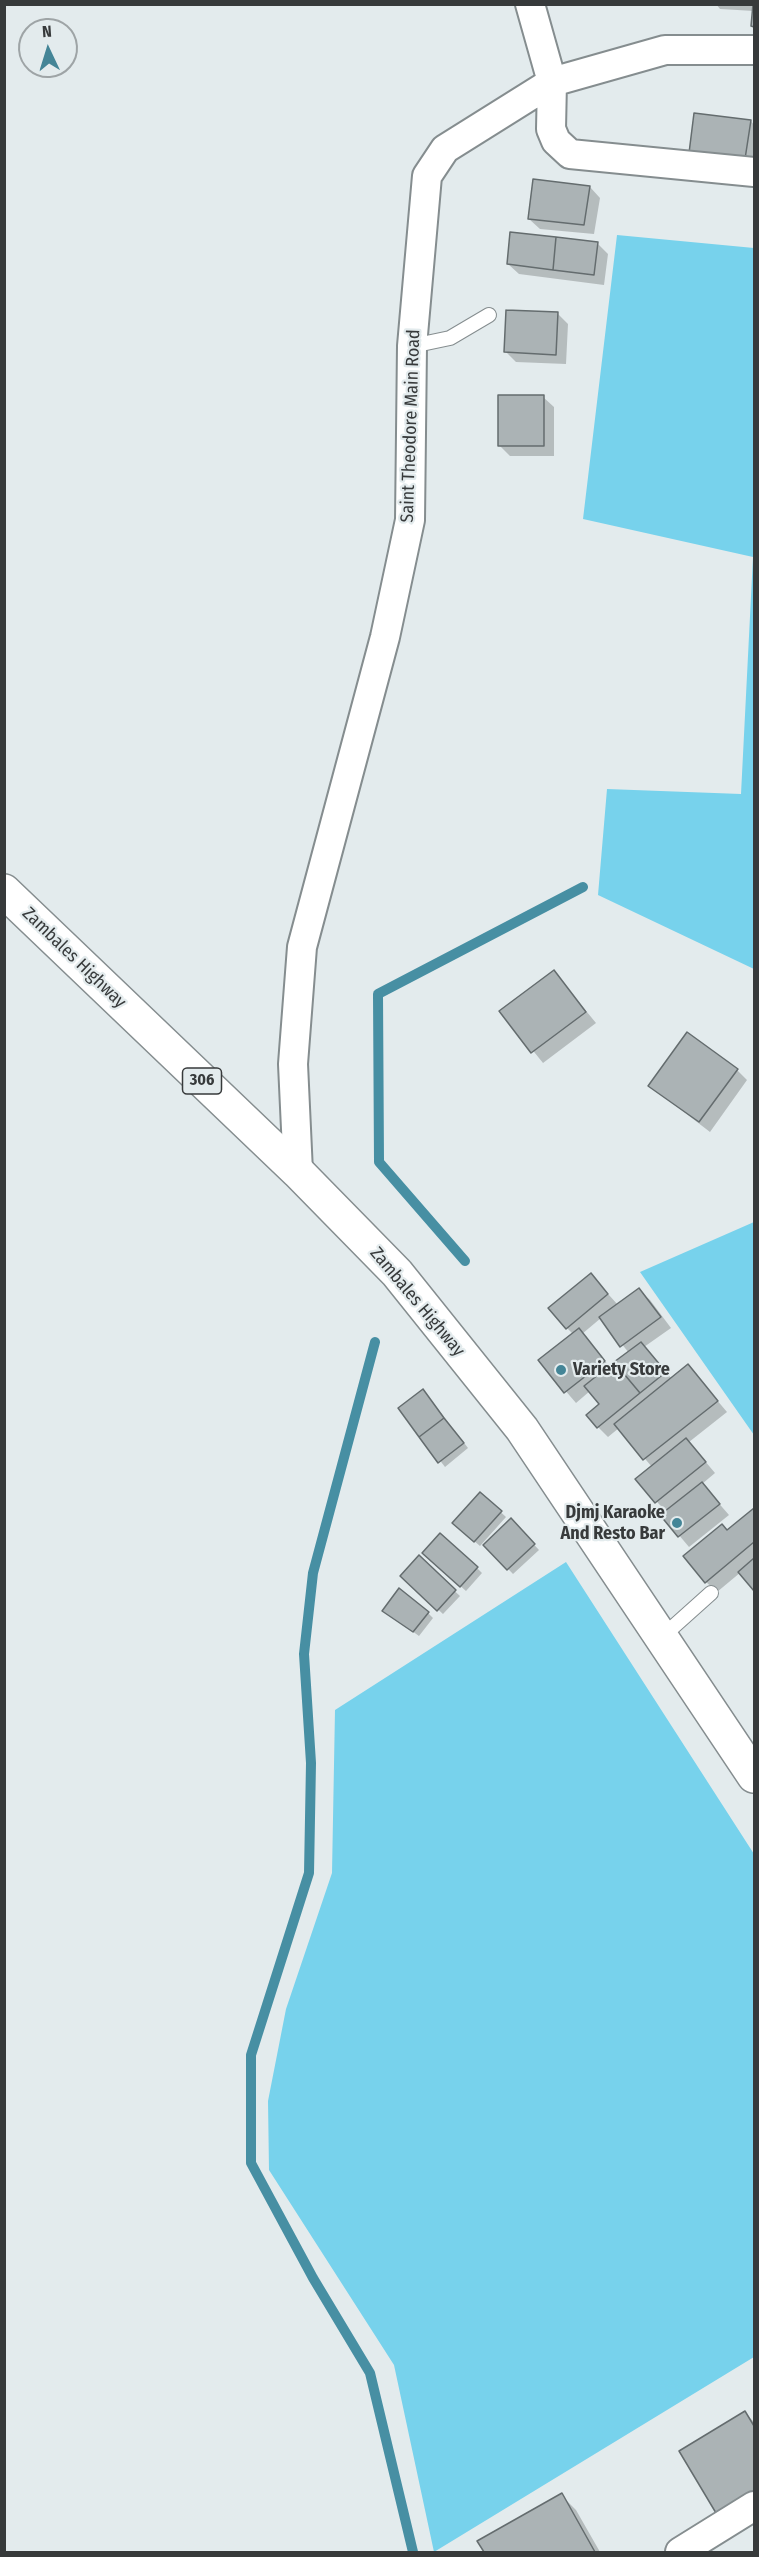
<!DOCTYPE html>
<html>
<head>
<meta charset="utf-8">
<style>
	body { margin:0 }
	#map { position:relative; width:759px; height:2557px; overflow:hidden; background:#e3ebed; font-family:"Fira Sans Condensed",sans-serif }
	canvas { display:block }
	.frame { position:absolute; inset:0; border:6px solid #373a3b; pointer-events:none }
	.north { position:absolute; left:18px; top:18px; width:60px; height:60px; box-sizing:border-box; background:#e3ebed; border:2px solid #9ea4a6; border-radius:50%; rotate:356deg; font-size:16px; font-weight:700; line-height:24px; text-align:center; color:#373a3b }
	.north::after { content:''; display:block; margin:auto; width:21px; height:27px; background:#448597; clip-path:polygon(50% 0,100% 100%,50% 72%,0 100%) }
</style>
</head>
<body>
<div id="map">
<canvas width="759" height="2557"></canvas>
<div class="frame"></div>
<div class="north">N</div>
</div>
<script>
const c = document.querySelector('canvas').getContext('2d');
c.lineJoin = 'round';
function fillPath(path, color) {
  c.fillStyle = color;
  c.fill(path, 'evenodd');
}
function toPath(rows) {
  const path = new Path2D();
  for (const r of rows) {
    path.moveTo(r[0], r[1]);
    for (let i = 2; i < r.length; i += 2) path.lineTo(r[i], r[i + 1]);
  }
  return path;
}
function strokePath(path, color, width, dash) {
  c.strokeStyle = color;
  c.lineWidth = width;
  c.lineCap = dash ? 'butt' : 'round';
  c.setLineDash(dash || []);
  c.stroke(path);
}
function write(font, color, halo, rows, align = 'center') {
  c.font = font + ' "Fira Sans Condensed",sans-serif';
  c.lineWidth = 4.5;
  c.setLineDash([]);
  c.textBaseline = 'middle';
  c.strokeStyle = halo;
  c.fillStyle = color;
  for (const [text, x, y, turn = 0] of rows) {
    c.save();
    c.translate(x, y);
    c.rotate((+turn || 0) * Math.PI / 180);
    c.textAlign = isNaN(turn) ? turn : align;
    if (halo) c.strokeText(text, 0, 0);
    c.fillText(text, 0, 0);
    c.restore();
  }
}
fillPath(toPath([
	[617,235,754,248,754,969,598,895,607,789,741,794,753,557,583,519],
	[754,1222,754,1435,640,1272],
	[566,1562,754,1854,754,2357,434,2552,394,2365,269,2170,268,2101,286,2009,332,1873,335,1710]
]), '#77d2ec');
fillPath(toPath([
	[716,4,754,4,754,28,754,11,720,9],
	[751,121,754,125,754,169,701,163],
	[590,187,600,198,594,234,540,229,529,219],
	[597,243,608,254,604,285,519,274,508,264],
	[558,314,568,324,566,364,516,362,506,352],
	[543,397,554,407,554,456,510,456,499,445],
	[554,972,596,1023,543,1063,501,1011],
	[737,1070,747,1080,710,1132,650,1086],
	[591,1275,618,1305,639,1290,650,1300,671,1328,644,1347,672,1379,688,1366,727,1412,689,1442,715,1473,702,1484,729,1515,689,1547,662,1515,666,1512,637,1479,652,1467,619,1428,608,1437,598,1427,601,1404,590,1391,576,1403,540,1361,573,1334,567,1328],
	[601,1318,629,1353,610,1367,582,1334],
	[428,1396,468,1448,445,1467,400,1408],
	[481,1494,506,1517,480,1546,459,1528],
	[754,1510,754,1589,741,1572,717,1592,706,1582,728,1532],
	[511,1520,539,1550,513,1574,485,1545],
	[419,1558,460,1596,443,1614,402,1576],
	[429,1558,477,1568,482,1573,466,1591],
	[384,1611,428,1613,433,1618,419,1636],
	[745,2413,754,2422,754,2507,728,2523],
	[561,2495,576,2510,600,2552,486,2552,479,2541]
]), '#0003');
strokePath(toPath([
	[465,1261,379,1162,378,994,583,887],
	[375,1342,313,1573,304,1654,311,1763,309,1873,251,2055,251,2163,313,2278,370,2373,413,2552]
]), '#478fa3', 10);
const building = toPath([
	[753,4,754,4,754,27,751,26,753,4],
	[694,113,751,120,745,159,689,153,694,113],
	[533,179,590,186,584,225,528,219,533,179],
	[510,232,556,237,553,270,507,264,510,232],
	[556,237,598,242,594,275,553,270,556,237],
	[506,310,558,312,556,355,504,352,506,310],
	[498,395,544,395,544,446,498,446,498,395],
	[554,970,586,1012,531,1053,499,1011,554,970],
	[687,1032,738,1069,699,1122,648,1086,687,1032],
	[591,1273,608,1294,566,1329,548,1308,591,1273],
	[639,1288,661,1317,620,1347,599,1317,639,1288],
	[579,1328,605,1361,564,1393,538,1360,579,1328],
	[641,1342,666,1372,640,1393,614,1362,641,1342],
	[614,1362,640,1393,597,1428,586,1415,599,1404,584,1386,614,1362],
	[688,1364,718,1401,643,1460,614,1424,688,1364],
	[423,1389,444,1418,419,1437,398,1408,423,1389],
	[444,1418,464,1443,438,1463,419,1437,444,1418],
	[686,1438,706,1462,655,1503,635,1479,686,1438],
	[702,1482,720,1504,678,1537,660,1515,702,1482],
	[480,1492,502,1511,474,1542,452,1523,480,1492],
	[754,1508,754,1542,705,1583,683,1556,722,1524,727,1530,754,1508],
	[511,1518,535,1544,507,1570,483,1545,511,1518],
	[440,1533,478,1567,460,1587,422,1553,440,1533],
	[419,1555,456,1590,437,1611,400,1576,419,1555],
	[754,1558,754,1591,738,1572,754,1558],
	[399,1588,429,1612,413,1632,382,1611,399,1588],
	[745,2411,754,2426,754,2491,716,2513,679,2451,745,2411],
	[562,2493,595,2552,484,2552,477,2541,562,2493]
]);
fillPath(building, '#abb3b5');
strokePath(building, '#646c6e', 1.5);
const service = toPath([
	[412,346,450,338,489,315],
	[663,1636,711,1593]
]);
const minor = toPath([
	[530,4,552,82,551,129,556,141,570,154,754,172],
	[298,1172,293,1064,302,947,385,637,410,520,412,346,427,176,445,149,552,82,665,50,754,50],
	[680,2552,754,2506]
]);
const primary = toPath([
	[4,891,298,1172,397,1273,522,1429,754,1776]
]);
strokePath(service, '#858d8f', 16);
strokePath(minor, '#858d8f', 32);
strokePath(primary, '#858d8f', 36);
strokePath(service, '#fff', 14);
strokePath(minor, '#fff', 28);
strokePath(primary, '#fff', 33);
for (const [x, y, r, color] of [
	[561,1370,6,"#448597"],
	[677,1523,6,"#448597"]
]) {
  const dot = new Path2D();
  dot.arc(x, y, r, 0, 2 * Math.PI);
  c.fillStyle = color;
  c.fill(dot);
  strokePath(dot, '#e3ebed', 2);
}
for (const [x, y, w] of [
	[202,1081,39]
]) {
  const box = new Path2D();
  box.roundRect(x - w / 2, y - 13, w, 26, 4.5);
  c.fillStyle = '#e3ebed';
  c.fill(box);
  strokePath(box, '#373a3b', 1.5);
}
write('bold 16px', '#373a3b', null, [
	["306",202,1081]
]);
write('18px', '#373a3b', '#e3ebed', [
	["Saint Theodore Main Road",411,426,-88],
	["Zambales Highway",74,958,44],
	["Zambales Highway",417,1302,50]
]);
write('bold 18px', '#373a3b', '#e3ebed', [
	["Variety Store",573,1370],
	["Djmj Karaoke",665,1513,"right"],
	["And Resto Bar",665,1534,"right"]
], 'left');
</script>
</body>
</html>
